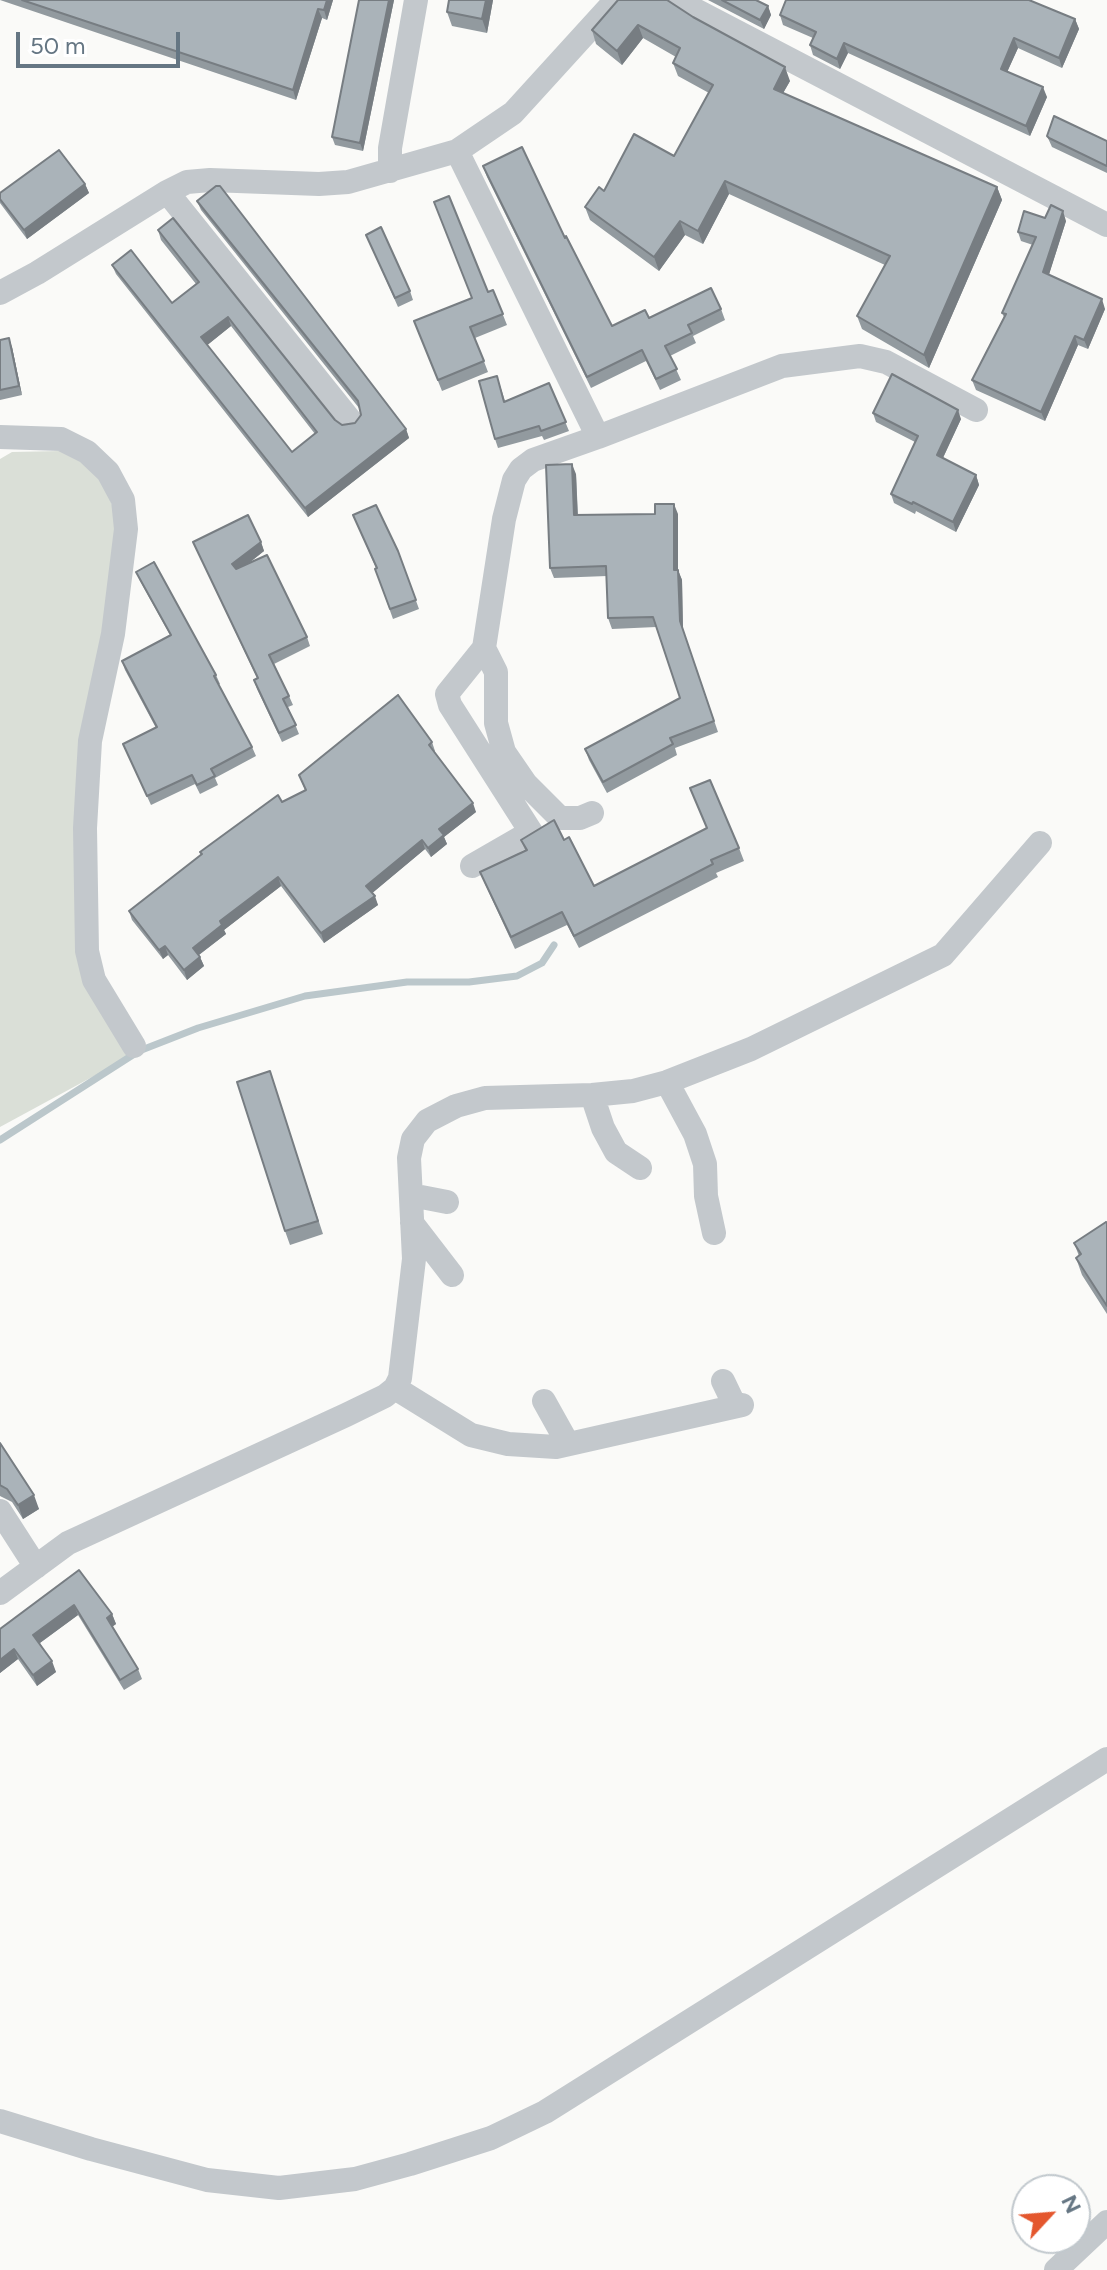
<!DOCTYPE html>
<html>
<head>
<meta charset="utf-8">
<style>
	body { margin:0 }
	#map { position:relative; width:1107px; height:2270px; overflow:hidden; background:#fafaf8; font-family:Figtree,sans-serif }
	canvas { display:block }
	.north { position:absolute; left:1011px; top:2174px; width:80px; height:80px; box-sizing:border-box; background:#fff; border:2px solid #c1c8cd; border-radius:50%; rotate:64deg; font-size:22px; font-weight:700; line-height:32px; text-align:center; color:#657683 }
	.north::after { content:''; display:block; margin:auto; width:28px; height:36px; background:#e4572e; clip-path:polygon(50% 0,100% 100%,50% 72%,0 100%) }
	.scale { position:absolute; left:16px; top:32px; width:164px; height:36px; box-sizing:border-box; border:4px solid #657683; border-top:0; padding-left:10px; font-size:24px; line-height:28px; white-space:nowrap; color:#657683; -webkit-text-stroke:6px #fff; paint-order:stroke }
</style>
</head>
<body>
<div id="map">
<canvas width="1107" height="2270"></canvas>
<div class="north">N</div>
<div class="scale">50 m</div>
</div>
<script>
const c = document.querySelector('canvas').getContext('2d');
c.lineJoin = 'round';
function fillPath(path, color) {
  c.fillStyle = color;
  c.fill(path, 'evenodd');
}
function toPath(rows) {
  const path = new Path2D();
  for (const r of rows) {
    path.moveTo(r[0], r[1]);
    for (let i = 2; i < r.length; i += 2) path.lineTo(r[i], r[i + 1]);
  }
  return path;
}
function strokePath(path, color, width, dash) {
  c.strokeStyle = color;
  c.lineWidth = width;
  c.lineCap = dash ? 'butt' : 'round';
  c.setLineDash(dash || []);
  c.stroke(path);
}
fillPath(toPath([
	[60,451,84,459,100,476,115,512,117,528,105,639,89,984,129,1057,0,1127,0,459,12,452]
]), '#dadfd7');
strokePath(toPath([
	[0,1140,139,1051,198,1028,305,996,407,982,469,982,517,976,542,963,554,945]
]), '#bbc7cb', 7);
strokePath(toPath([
	[676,0,1107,225],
	[457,151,598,437,782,366,860,356,886,362,976,410],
	[390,171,390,148,416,0],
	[167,192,350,420],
	[0,293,37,273,167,192,187,182,210,180,319,184,348,182,457,151,513,113,616,0],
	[0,437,61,439,87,452,108,472,123,500,126,529,113,634,90,741,85,828,87,951,94,980,134,1046],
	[484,648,496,672,496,723,504,752,526,784,560,818,580,818,592,813],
	[472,866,531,832,450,705,447,694,484,648,504,519,514,480,521,469,533,460,598,437],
	[667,1082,695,1134,705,1164,706,1196,714,1233],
	[592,1095,603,1128,616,1152,640,1168],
	[411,1195,447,1202],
	[412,1223,452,1275],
	[723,1381,735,1406],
	[395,1388,471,1435,508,1444,556,1447,742,1405],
	[544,1401,568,1444],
	[0,1511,36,1567],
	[0,1593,68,1543,346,1415,385,1396,395,1388,400,1378,414,1259,409,1158,413,1139,427,1121,456,1106,485,1098,592,1095,633,1091,667,1082,751,1049,943,955,1040,843],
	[0,2121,91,2149,207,2180,279,2188,355,2179,410,2164,491,2138,545,2112,1107,1759],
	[1056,2270,1107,2222]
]), '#c3c8cc', 24);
fillPath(toPath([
	[0,0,333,0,327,20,322,18,296,100],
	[359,0,394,0,363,151,335,145,332,137],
	[449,0,493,0,487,33,452,26,447,12],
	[618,0,790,81,783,93,997,187,1002,200,929,368,862,329,857,316,885,265,729,194,703,244,685,235,659,271,590,220,585,207,604,191,674,156,709,93,678,76,673,63,676,57,643,38,622,65,596,44,592,30],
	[708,0,756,0,768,6,771,15,764,29],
	[780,15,1075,19,1079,29,1062,68,1018,48,1007,72,1047,97,1030,136,848,53,840,69,813,55,810,45,813,38,783,25],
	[1047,136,1107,141,1107,173,1052,147],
	[483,166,565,238,612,326,649,318,721,309,725,320,693,336,696,343,670,356,681,380,660,390,646,361,591,388,487,177],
	[85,184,89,193,27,239,0,203,0,193],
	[197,201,406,429,409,438,308,517,116,274,112,265,172,303,196,284,161,240,158,230,335,420,342,425,355,423,361,415,359,408,201,210],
	[231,326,315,434,292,452,207,345],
	[1045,218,1066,221,1049,274,1105,309,1088,349,1078,345,1045,421,976,390,972,380,1004,317,1002,313,1033,245,1021,241,1018,232],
	[366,235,410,291,413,300,398,307],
	[493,290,507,325,475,338,488,372,442,391,414,321],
	[0,340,12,347,22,395,0,400],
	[497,376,505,401,549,383,569,431,544,440,542,436,498,448,495,439],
	[873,413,961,419,943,458,976,475,979,485,956,532,916,511,915,514,894,503,891,494,915,442,876,422],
	[576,474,578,515,678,514,678,570,682,580,683,631,718,732,675,748,677,755,607,793,589,760,585,749,680,698,656,627,612,629,608,618,607,576,554,578,550,568],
	[353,515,398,551,419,609,393,619,375,569,376,568],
	[193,542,261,542,264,551,248,564,307,637,310,646,274,664,289,696,293,705,288,707,299,734,282,742,257,689,254,680,257,678],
	[136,572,216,675,220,684,218,685,252,747,256,756,215,778,218,785,200,794,195,784,151,805,123,744,156,728,125,670,122,661,170,635,140,581],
	[432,742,435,751,434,752,476,812,444,837,447,844,431,857,425,849,372,893,378,905,324,943,281,886,224,930,226,934,199,955,204,966,187,980,168,955,163,959,132,920,129,911,201,855,200,852,282,802,305,790,299,775],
	[690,788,739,848,744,861,716,873,718,877,579,948,567,925,515,949,485,884,480,872,525,850,521,840,564,840,594,886,707,828],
	[274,1085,323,1234,290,1245,285,1231],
	[1107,1223,1107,1314,1082,1275,1076,1258,1079,1256,1074,1243],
	[0,1443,39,1509,23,1519,12,1502,0,1496],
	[79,1570,112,1614,116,1624,112,1627,138,1669,142,1679,124,1690,78,1615,40,1643,56,1672,37,1686,18,1659,0,1673,0,1629]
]), '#929a9f');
fillPath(toPath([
	[327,0,333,0,327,20,324,10],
	[389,0,394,0,363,151,360,143],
	[486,0,493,0,487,33,482,19],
	[768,6,771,15,764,29,760,20],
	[318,9,322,18,296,100,293,90],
	[1075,19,1079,29,1062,68,1059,58],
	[638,25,643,38,622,65,617,51],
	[1014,38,1018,48,1004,79,1001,69],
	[844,43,848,53,840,69,837,59],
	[785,67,790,81,778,102,774,89],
	[1043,87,1047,97,1030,136,1026,126],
	[725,181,729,194,703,244,698,231],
	[85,184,89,193,27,239,24,230],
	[997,187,1002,200,929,368,924,355],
	[1063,211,1066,221,1047,281,1043,272],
	[680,221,685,235,659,271,654,257],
	[1102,299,1105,309,1088,349,1084,340],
	[228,317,231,326,205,347,201,337],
	[1075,336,1078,345,1045,421,1041,412],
	[9,338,12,347,22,395,19,386],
	[958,410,961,419,940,464,937,455],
	[406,429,409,438,308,517,305,508],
	[572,464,576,474,578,525,574,515],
	[976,475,979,485,956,532,953,522],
	[674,504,678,514,678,580,674,570],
	[261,542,264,551,236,573,232,564],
	[678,570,682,580,683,631,718,732,680,621],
	[473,803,476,812,444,837,447,844,431,857,428,848,439,829],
	[422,840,425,849,370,895,366,886],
	[278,877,281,886,224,930,226,934,196,957,193,948,220,921],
	[375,896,378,905,324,943,321,933],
	[165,946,168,955,163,959,159,950],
	[200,957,204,966,187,980,184,970],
	[34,1495,39,1509,23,1519,18,1505],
	[74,1605,78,1615,37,1645,33,1635],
	[112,1614,116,1624,110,1628,107,1618],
	[14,1649,18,1659,0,1673,0,1660],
	[52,1661,56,1672,37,1686,33,1675]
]), '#777d82');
const building = toPath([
	[22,0,327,0,324,10,318,9,293,90,22,0],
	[359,0,389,0,360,143,332,137,359,0],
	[449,0,486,0,482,19,447,12,449,0],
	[618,0,667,0,693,17,785,67,774,89,997,187,924,355,857,316,890,256,725,181,698,231,680,221,654,257,585,207,599,187,604,191,634,134,674,156,713,85,673,63,680,48,638,25,617,51,592,30,618,0],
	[722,0,756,0,768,6,760,20,722,0],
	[786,0,1029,0,1075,19,1059,58,1014,38,1001,69,1043,87,1026,126,844,43,837,59,810,45,816,32,780,15,786,0],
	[1054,116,1107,141,1107,166,1049,138,1047,136,1054,116],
	[522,147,565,238,566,236,612,326,645,310,649,318,711,288,721,309,688,325,692,333,665,346,677,369,656,379,642,350,587,377,483,166,522,147],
	[59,150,85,184,24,230,0,199,0,193,59,150],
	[216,186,220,186,247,221,406,429,305,508,112,265,131,250,172,303,199,282,158,230,173,218,335,420,342,425,355,423,361,415,358,401,197,201,216,186],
	[228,317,317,432,292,452,201,337,228,317],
	[449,196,488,292,493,290,503,314,470,327,484,361,438,380,414,321,472,298,434,202,449,196],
	[1051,205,1063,211,1043,272,1102,299,1084,340,1075,336,1041,412,972,380,1006,314,1002,313,1036,237,1018,232,1024,211,1045,218,1051,205],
	[381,227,410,291,395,298,366,235,381,227],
	[9,338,19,386,0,390,0,340,9,338],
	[892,374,958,410,937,455,976,475,953,522,913,502,912,504,891,494,918,436,873,413,892,374],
	[497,376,504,402,549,383,566,422,541,431,539,426,495,439,479,381,497,376],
	[572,464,574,515,655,514,655,504,674,504,674,570,678,570,680,621,714,721,670,738,673,744,603,782,585,749,680,698,653,617,608,618,606,566,550,568,546,465,572,464],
	[376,505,398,551,416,600,390,609,375,569,377,568,353,515,376,505],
	[248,515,261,542,232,564,236,569,267,555,307,637,269,655,289,696,283,699,296,725,279,733,254,680,258,678,193,542,248,515],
	[154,562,216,675,214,676,252,747,211,769,215,776,197,785,192,775,147,796,123,744,157,727,122,661,171,635,136,572,154,562],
	[398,695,432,742,429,745,473,803,439,829,444,835,428,848,422,840,366,886,375,896,321,933,278,877,220,921,222,925,193,948,200,957,184,970,165,946,159,950,129,911,202,854,200,852,278,795,282,802,306,790,299,775,398,695],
	[710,780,739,848,711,860,713,864,574,936,562,912,511,937,480,872,527,850,521,840,554,820,564,840,569,837,594,886,707,828,690,788,710,780],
	[270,1071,318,1221,285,1231,237,1082,270,1071],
	[1106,1222,1107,1223,1107,1306,1076,1258,1081,1254,1074,1243,1106,1222],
	[0,1443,34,1495,18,1505,7,1489,0,1485,0,1443],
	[79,1570,112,1614,107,1618,138,1669,120,1680,74,1605,33,1635,52,1661,33,1675,14,1649,0,1660,0,1629,79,1570]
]);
fillPath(building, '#aab3b9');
strokePath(building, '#777d82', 2);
</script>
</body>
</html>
